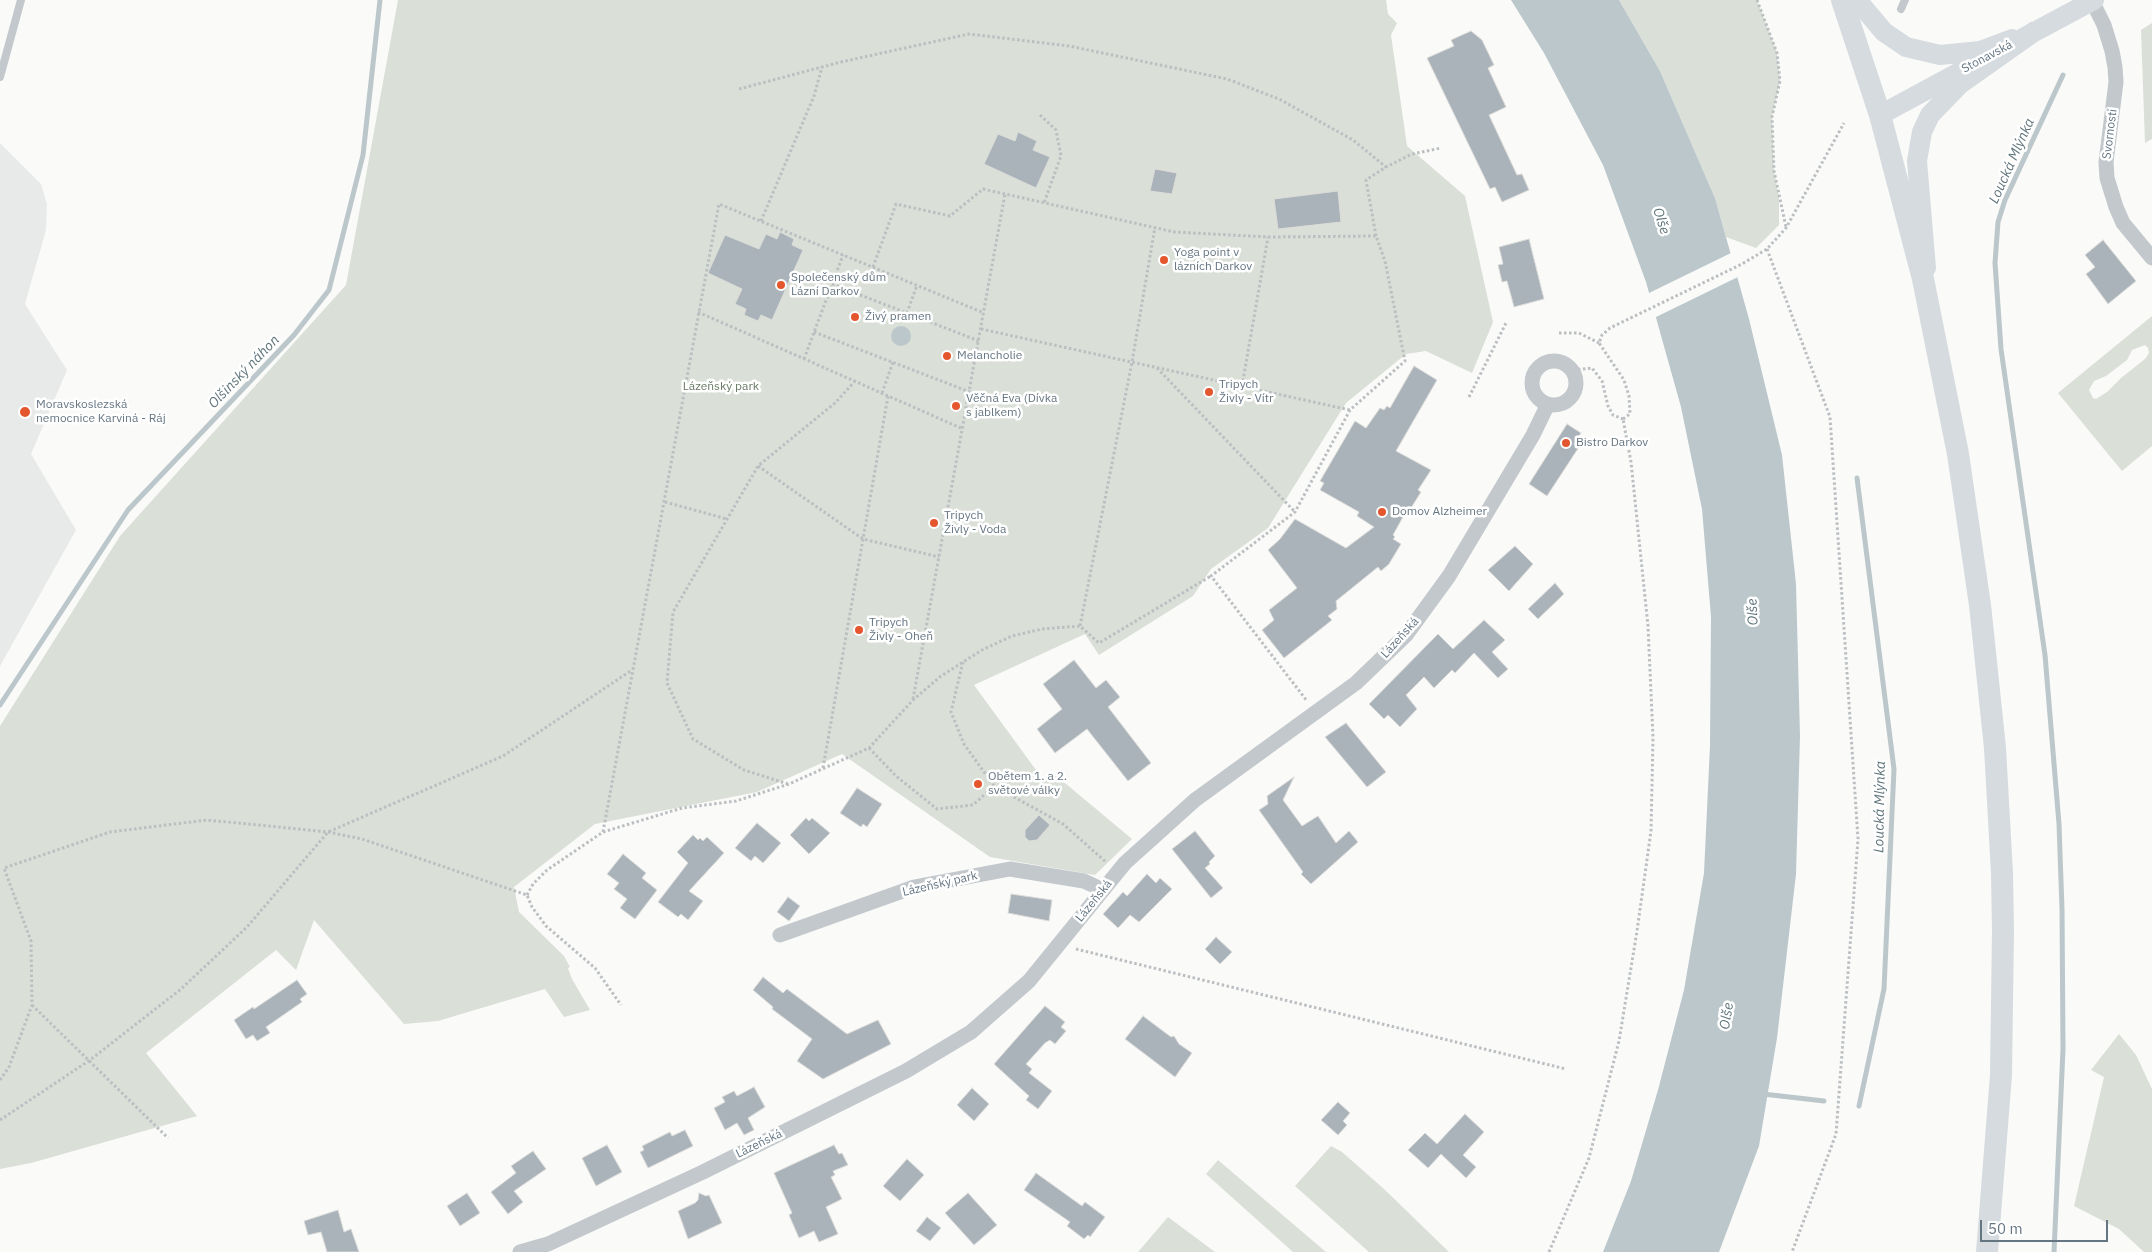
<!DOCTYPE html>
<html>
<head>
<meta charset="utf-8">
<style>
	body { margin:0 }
	#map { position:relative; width:2152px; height:1252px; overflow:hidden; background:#fafaf8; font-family:"IBM Plex Sans",sans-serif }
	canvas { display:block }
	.scale { position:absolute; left:1980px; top:1220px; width:128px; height:22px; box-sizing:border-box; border:2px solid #657683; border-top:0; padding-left:6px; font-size:15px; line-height:18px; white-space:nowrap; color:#657683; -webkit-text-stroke:4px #fff; paint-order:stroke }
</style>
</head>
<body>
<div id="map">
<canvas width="2152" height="1252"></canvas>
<div class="scale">50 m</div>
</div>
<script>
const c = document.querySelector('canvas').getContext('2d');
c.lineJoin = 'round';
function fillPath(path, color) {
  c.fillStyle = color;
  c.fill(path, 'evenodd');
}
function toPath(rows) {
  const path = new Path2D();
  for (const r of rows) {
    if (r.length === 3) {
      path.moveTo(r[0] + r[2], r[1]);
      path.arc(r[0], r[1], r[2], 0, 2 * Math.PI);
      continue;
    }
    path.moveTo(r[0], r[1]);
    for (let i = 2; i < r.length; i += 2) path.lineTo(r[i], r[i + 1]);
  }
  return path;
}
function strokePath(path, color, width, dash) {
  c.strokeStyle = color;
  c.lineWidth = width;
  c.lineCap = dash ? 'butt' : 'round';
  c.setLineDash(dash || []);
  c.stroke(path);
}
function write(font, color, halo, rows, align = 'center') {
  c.font = font + ' "IBM Plex Sans",sans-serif';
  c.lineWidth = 5;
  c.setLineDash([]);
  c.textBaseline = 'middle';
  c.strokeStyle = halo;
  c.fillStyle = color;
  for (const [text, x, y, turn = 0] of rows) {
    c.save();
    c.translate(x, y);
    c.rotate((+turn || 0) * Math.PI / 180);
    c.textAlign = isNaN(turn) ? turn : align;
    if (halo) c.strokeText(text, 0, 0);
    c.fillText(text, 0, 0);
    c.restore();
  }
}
fillPath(toPath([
	[0,143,41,184,47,204,46,230,25,304,67,370,31,454,76,530,0,666]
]), '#e8e9e9');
fillPath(toPath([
	[398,0,1386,0,1388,14,1397,23,1391,35,1407,146,1465,196,1493,322,1472,373,1426,351,1406,354,1346,403,1268,528,1211,569,1193,596,1099,655,1085,634,974,685,1044,781,1053,773,1132,839,1095,875,990,857,842,754,757,792,595,824,514,887,519,912,564,956,570,967,568,968,572,979,590,1010,564,1017,545,989,438,1021,404,1024,314,920,296,970,276,950,146,1053,197,1116,31,1163,0,1169,0,726,120,536,346,285],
	[1619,0,1757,0,1777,53,1780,81,1772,117,1774,171,1779,197,1779,225,1756,248,1726,237,1715,198,1660,71],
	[2152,23,2152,139,2145,143,2141,30],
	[2152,316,2152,446,2122,471,2058,393],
	[2145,345,2148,348,2149,353,2145,359,2121,378,2107,392,2096,399,2093,398,2089,390,2094,381,2106,376,2127,360,2132,350],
	[2119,1034,2136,1055,2152,1089,2152,1252,2144,1252,2119,1229,2074,1206,2104,1077,2091,1070],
	[1331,1146,1342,1152,1384,1189,1449,1252,1369,1252,1295,1186],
	[1218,1160,1326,1252,1293,1252,1206,1174],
	[1168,1217,1215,1252,1138,1252]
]), '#dadfd7');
fillPath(toPath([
	[1511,0,1619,0,1660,71,1715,198,1749,319,1782,455,1796,584,1800,736,1796,874,1777,1038,1759,1146,1719,1252,1603,1252,1631,1181,1658,1090,1684,990,1704,873,1710,746,1711,617,1702,509,1681,407,1646,282,1603,165,1544,53],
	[901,336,10]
]), '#bbc7cb');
fillPath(toPath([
	[1733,252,1740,276,1654,318,1647,294]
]), '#fafaf8');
strokePath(toPath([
	[1857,478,1894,769,1884,989,1859,1106],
	[0,705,128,510,294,335,329,290,363,155,380,0],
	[1763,1094,1824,1101],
	[2054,1252,2063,1049,2062,909,2059,824,2045,655,2001,349,1995,263,1998,222,2005,200,2063,75]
]), '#bbc7cb', 5);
const building = toPath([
	[1471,31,1482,40,1494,65,1488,68,1506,107,1489,115,1517,175,1522,174,1529,190,1502,202,1495,187,1490,189,1427,58,1454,46,1451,40,1471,31],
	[1018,132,1037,141,1033,150,1050,157,1036,188,984,164,998,134,1015,141,1018,132],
	[1155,169,1177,173,1172,194,1150,191,1155,169],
	[1338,191,1341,222,1278,229,1274,199,1338,191],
	[780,232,794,239,792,245,803,250,772,320,761,315,758,321,744,315,746,309,735,304,742,289,708,273,725,235,759,249,766,234,777,239,780,232],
	[1529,239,1544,299,1514,307,1507,281,1502,282,1498,265,1503,264,1499,247,1529,239],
	[2103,240,2136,281,2108,304,2086,274,2095,267,2085,255,2103,240],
	[1414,366,1437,380,1396,451,1431,470,1418,490,1421,492,1411,508,1409,506,1393,535,1395,537,1393,539,1401,544,1389,564,1381,571,1378,567,1336,601,1337,609,1328,616,1332,620,1284,658,1262,630,1274,620,1269,610,1297,588,1268,550,1280,539,1295,519,1346,548,1374,527,1357,516,1359,512,1320,490,1324,483,1320,481,1355,421,1366,428,1380,408,1384,410,1387,406,1390,408,1414,366],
	[1567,424,1581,433,1574,444,1579,447,1547,496,1529,484,1567,424],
	[1515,546,1533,564,1509,591,1488,570,1515,546],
	[1555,583,1564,594,1538,619,1528,609,1555,583],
	[1484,620,1505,640,1492,652,1508,669,1498,678,1474,653,1455,673,1452,670,1434,688,1424,677,1406,695,1417,709,1400,727,1388,715,1384,719,1369,704,1438,634,1453,649,1484,620],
	[1074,660,1096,688,1106,680,1120,697,1108,707,1151,763,1128,781,1087,729,1055,753,1037,729,1062,709,1043,684,1074,660],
	[1346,723,1386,772,1367,787,1325,737,1346,723],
	[1294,777,1283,800,1302,826,1318,816,1336,843,1349,831,1358,842,1311,884,1301,874,1303,872,1259,810,1268,804,1267,796,1294,777],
	[857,788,882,804,867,827,863,824,861,827,840,813,857,788],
	[1039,815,1050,825,1037,840,1029,841,1025,837,1025,830,1039,815],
	[806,818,809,821,812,818,830,833,809,854,790,835,806,818],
	[757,823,781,843,763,863,755,856,751,861,735,848,757,823],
	[1195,831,1215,856,1209,862,1210,864,1205,868,1223,888,1211,898,1172,849,1195,831],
	[693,835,698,840,700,838,703,841,707,837,724,853,689,891,703,901,688,920,681,914,678,917,658,902,688,863,677,852,693,835],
	[623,854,646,873,642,878,657,890,635,919,620,908,627,899,614,889,619,883,607,874,623,854],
	[1147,874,1156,883,1160,878,1172,889,1139,922,1130,915,1118,928,1103,914,1123,892,1127,896,1147,874],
	[1011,894,1052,900,1049,921,1008,913,1011,894],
	[788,897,800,906,789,921,777,912,788,897],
	[1216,937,1232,952,1220,964,1205,949,1216,937],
	[763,977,783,993,787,989,847,1034,878,1020,891,1044,823,1079,797,1061,812,1039,772,1009,773,1007,753,990,763,977],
	[297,980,307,994,300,999,302,1002,266,1027,270,1033,257,1041,253,1035,246,1039,234,1020,253,1007,254,1009,297,980],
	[1045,1006,1065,1022,1061,1027,1066,1031,1055,1044,1050,1040,1045,1043,1026,1064,1032,1069,1029,1073,1052,1091,1038,1109,1026,1100,1029,1096,994,1064,1045,1006],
	[1143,1016,1171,1037,1174,1036,1179,1044,1192,1053,1175,1077,1125,1039,1143,1016],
	[754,1087,765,1107,748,1118,754,1130,744,1135,737,1123,725,1130,714,1108,725,1102,722,1097,734,1091,737,1096,754,1087],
	[972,1088,989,1104,974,1121,957,1105,972,1088],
	[1338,1102,1350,1113,1343,1121,1347,1125,1338,1135,1321,1120,1338,1102],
	[1465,1114,1484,1132,1463,1155,1476,1167,1466,1178,1441,1154,1428,1168,1408,1150,1425,1133,1437,1144,1465,1114],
	[685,1130,693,1146,648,1168,640,1152,644,1150,642,1146,670,1132,672,1136,685,1130],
	[607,1145,622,1172,596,1186,582,1158,607,1145],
	[834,1145,839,1154,842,1153,848,1165,833,1171,835,1175,831,1177,842,1199,826,1207,838,1234,819,1242,814,1231,799,1238,789,1215,792,1213,774,1173,834,1145],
	[533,1151,546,1169,514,1191,523,1202,508,1214,491,1192,516,1173,511,1166,533,1151],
	[907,1159,924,1175,900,1201,883,1186,907,1159],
	[1036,1173,1082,1206,1085,1202,1105,1217,1090,1237,1088,1235,1084,1239,1067,1226,1070,1222,1024,1190,1036,1173],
	[467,1193,480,1213,460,1226,447,1206,467,1193],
	[699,1193,706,1196,709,1195,722,1223,688,1239,678,1211,695,1203,698,1200,699,1193],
	[968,1193,997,1225,974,1245,945,1213,968,1193],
	[338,1210,344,1232,351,1229,359,1252,327,1252,321,1232,308,1235,304,1221,338,1210],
	[927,1217,941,1228,930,1241,916,1231,927,1217]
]);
fillPath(building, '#aab3b9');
strokePath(building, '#dcdcda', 1);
strokePath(toPath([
	[1757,0,1777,53,1780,81,1772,117,1774,171,1786,227],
	[739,89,841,62,969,34,1069,46,1227,79,1279,99,1353,140,1386,167],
	[1040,115,1056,130,1061,156,1044,203],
	[761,221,814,96,822,67],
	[1376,236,1366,180,1386,167,1412,154,1441,148],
	[1767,249,1830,417,1858,839,1836,1134,1792,1252],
	[873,267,896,204,950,216,983,189,1174,232,1268,237,1376,236,1385,261,1405,361,1350,410,1295,512,1211,576,1307,701],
	[832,284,979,341],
	[698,312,963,429],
	[907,313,917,285],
	[981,329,1350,410],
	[814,332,970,392],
	[1559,333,1579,333,1599,343],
	[804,359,843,255],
	[1157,368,1295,512],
	[1573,370,1592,368,1602,381,1608,406,1613,415,1623,419],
	[1242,386,1268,237],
	[882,393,893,362],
	[1469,397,1507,321],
	[1623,419,1630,414,1629,396,1624,380,1599,343,1602,335,1610,328,1742,264,1767,249,1786,228,1844,123],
	[758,466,863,539,939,557],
	[665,502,727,519],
	[1080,626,1132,362,1155,227],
	[963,662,951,712,964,744,994,786,1063,824,1106,862],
	[913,699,1005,194],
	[869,748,896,776,937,809,973,805,994,786],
	[823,768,888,396],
	[788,784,744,770,693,739,667,683,673,612,758,466,835,403,855,381],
	[603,832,719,204,984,313],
	[527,895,533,884,547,870,603,832,682,808,736,801,789,784,869,748,913,700,941,676,982,650,1012,636,1042,629,1080,626,1099,643,1211,576],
	[1076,949,1566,1069],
	[32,1005,168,1138],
	[0,1080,9,1067,32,1005,31,941,4,868,110,832,207,820,328,832,362,839,527,895,532,907,546,926,595,968,621,1005],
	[0,1120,90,1060,181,989,247,927,328,832,503,756,632,670],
	[1549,1252,1589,1158,1619,1041,1637,931,1651,831,1653,737,1648,626,1631,462,1623,419]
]), '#bbbfc2', 3, [2.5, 2.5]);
strokePath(toPath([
	[1901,9,1905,0],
	[0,77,21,0]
]), '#c3c8cc', 8);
strokePath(toPath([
	[2092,1,2104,25,2112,51,2115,67,2116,82,2106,162,2107,178,2116,207,2123,223,2152,258],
	[1554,383,22],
	[780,935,914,887,1010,869,1084,881,1103,890],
	[520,1252,548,1244,703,1172,906,1071,971,1032,1029,981,1125,863,1195,800,1356,683,1406,635,1449,576,1533,435,1548,404]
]), '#c3c8cc', 15);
strokePath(toPath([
	[1857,0,1884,32,1906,47,1940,55,1980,51,2012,39],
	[2023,38,2094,0],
	[1880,115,1967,68],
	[1926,268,1917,161,1922,132,1930,115,1960,84,2035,31]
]), '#d6dbdf', 20);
strokePath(toPath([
	[1842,0,1880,115,1923,279,1958,454,1980,605,1995,748,2002,873,2003,931,2001,1075,1987,1252]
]), '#d6dbdf', 22);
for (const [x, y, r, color] of [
	[1164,260,5,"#e4572e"],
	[781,285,5,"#e4572e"],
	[855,317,5,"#e4572e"],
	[947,356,5,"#e4572e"],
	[1209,392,5,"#e4572e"],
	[956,406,5,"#e4572e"],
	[25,412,6,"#e4572e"],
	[1566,443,5,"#e4572e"],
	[1382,512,5,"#e4572e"],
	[934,523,5,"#e4572e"],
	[859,630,5,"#e4572e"],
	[978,784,5,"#e4572e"]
]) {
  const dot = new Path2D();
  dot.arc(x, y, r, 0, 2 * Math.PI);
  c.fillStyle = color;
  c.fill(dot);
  strokePath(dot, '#fff', 2);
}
write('12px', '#657683', '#fff', [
	["Stonavská",1987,57,-28],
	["Svornosti",2110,134,-83],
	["Lázeňská",1400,638,-48],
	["Lázeňský park",940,884,-13],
	["Lázeňská",1094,901,-51],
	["Lázeňská",759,1144,-26]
]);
write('12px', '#657683', '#fff', [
	["Yoga point v",1174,253],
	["lázních Darkov",1174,267],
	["Společenský dům",791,278],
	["Lázní Darkov",791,292],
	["Živý pramen",865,317],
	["Melancholie",957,356],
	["Tripych",1219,385],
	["Živly - Vítr",1219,399],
	["Věčná Eva (Dívka",966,399],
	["s jablkem)",966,413],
	["Moravskoslezská",36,405],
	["nemocnice Karviná - Ráj",36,419],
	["Bistro Darkov",1576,443],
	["Domov Alzheimer",1392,512],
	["Tripych",944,516],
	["Živly - Voda",944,530],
	["Tripych",869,623],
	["Živly - Oheň",869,637],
	["Obětem 1. a 2.",988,777],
	["světové války",988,791]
], 'left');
write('12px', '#687a64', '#fff', [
	["Lázeňský park",721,387]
]);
write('italic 14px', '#60757c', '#fff', [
	["Loucká Mlýnka",2012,161,-66],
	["Olše",1661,221,72],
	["Olšinský náhon",244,372,-46],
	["Olše",1753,612,-92],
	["Loucká Mlýnka",1880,807,-89],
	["Olše",1727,1016,-81]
]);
</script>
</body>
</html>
